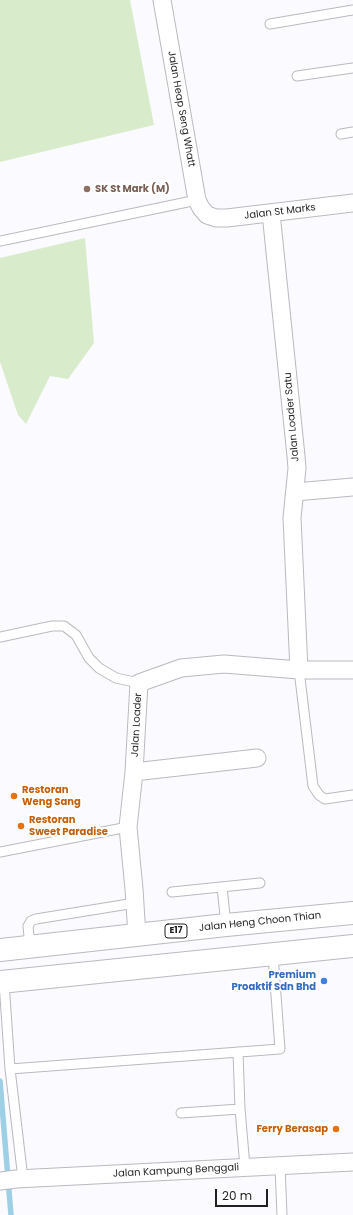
<!DOCTYPE html>
<html>
<head>
<meta charset="utf-8">
<style>
	body { margin:0 }
	#map { position:relative; width:353px; height:1215px; overflow:hidden; background:#fafaff; font-family:Poppins,sans-serif }
	canvas { display:block }
	.scale { position:absolute; left:215px; top:1189px; width:53px; height:18px; box-sizing:border-box; border:2px solid #1f2022; border-top:0; padding-left:5px; font-size:12px; line-height:14px; white-space:nowrap; color:#1f2022; -webkit-text-stroke:3px #fff; paint-order:stroke }
</style>
</head>
<body>
<div id="map">
<canvas width="353" height="1215"></canvas>
<div class="scale">20 m</div>
</div>
<script>
const c = document.querySelector('canvas').getContext('2d');
c.lineJoin = 'round';
function fillPath(path, color) {
  c.fillStyle = color;
  c.fill(path, 'evenodd');
}
function toPath(rows) {
  const path = new Path2D();
  for (const r of rows) {
    path.moveTo(r[0], r[1]);
    for (let i = 2; i < r.length; i += 2) path.lineTo(r[i], r[i + 1]);
  }
  return path;
}
function strokePath(path, color, width, dash) {
  c.strokeStyle = color;
  c.lineWidth = width;
  c.lineCap = dash ? 'butt' : 'round';
  c.setLineDash(dash || []);
  c.stroke(path);
}
function write(font, color, halo, rows, align = 'center') {
  c.font = font + ' Poppins,sans-serif';
  c.lineWidth = 4;
  c.setLineDash([]);
  c.textBaseline = 'middle';
  c.strokeStyle = halo;
  c.fillStyle = color;
  for (const [text, x, y, turn = 0] of rows) {
    c.save();
    c.translate(x, y);
    c.rotate((+turn || 0) * Math.PI / 180);
    c.textAlign = isNaN(turn) ? turn : align;
    if (halo) c.strokeText(text, 0, 0);
    c.fillText(text, 0, 0);
    c.restore();
  }
}
fillPath(toPath([
	[0,0,130,0,154,125,0,162],
	[85,238,94,343,68,379,50,376,26,424,18,415,0,362,0,258]
]), '#d8eccb');
strokePath(toPath([
	[0,1081,11,1215]
]), '#9dd0e5', 5.5);
const lane = toPath([
	[270,24,353,10],
	[297,76,353,68],
	[341,134,353,132],
	[0,241,197,200],
	[0,637,52,626,64,626,76,635,89,658,99,668,116,678,139,683],
	[299,670,313,786,319,795,325,799,353,795],
	[0,852,128,827],
	[222,887,226,925],
	[172,892,260,883],
	[30,947,28,926,31,921,36,919,135,903],
	[4,982,10,1069,23,1179],
	[238,1052,240,1109,245,1167],
	[10,1069,280,1049,273,955],
	[181,1113,240,1109],
	[280,1166,282,1215]
]);
const street = toPath([
	[162,0,197,200,201,208,207,215,216,218,227,218,353,203],
	[271,213,296,456,297,468,292,518,299,670],
	[295,492,353,487],
	[134,772,257,758],
	[137,936,134,889,128,827,134,772,139,683,181,668,224,664,299,670,353,670],
	[0,1181,16,1179,353,1162]
]);
const highway = toPath([
	[0,950,226,925,353,913],
	[0,982,353,946]
]);
strokePath(lane, '#b9bac0', 11);
strokePath(street, '#b9bac0', 19);
strokePath(highway, '#b9bac0', 24);
strokePath(lane, '#fff', 9);
strokePath(street, '#fff', 17);
strokePath(highway, '#fff', 22);
for (const [x, y, r, color] of [
	[87,189,4,"#8d6e63"],
	[14,796,4,"#e8710a"],
	[21,826,4,"#e8710a"],
	[324,981,4,"#3f7fe0"],
	[336,1129,4,"#e8710a"]
]) {
  const dot = new Path2D();
  dot.arc(x, y, r, 0, 2 * Math.PI);
  c.fillStyle = color;
  c.fill(dot);
  strokePath(dot, '#fff', 1.5);
}
for (const [x, y, w] of [
	[176,931,22]
]) {
  const box = new Path2D();
  box.roundRect(x - w / 2, y - 7, w, 14, 3);
  c.fillStyle = '#fff';
  c.fill(box);
  strokePath(box, '#1f2022', 1);
}
write('bold 9px', '#1f2022', null, [
	["E17",176,931]
]);
write('10px', '#1f2022', '#fff', [
	["Jalan Heap Seng Whatt",181,109,80],
	["Jalan St Marks",280,212,-7],
	["Jalan Loader Satu",292,417,-95],
	["Jalan Loader",137,725,-87],
	["Jalan Heng Choon Thian",260,922,-6],
	["Jalan Kampung Benggali",176,1171,-3]
]);
write('bold 10px', '#785e54', '#fff', [
	["SK St Mark (M)",95,189]
], 'left');
write('bold 10px', '#c56008', '#fff', [
	["Restoran",22,790],
	["Weng Sang",22,802],
	["Restoran",29,820],
	["Sweet Paradise",29,832],
	["Ferry Berasap",328,1129,"right"]
], 'left');
write('bold 10px', '#366cbe', '#fff', [
	["Premium",316,975],
	["Proaktif Sdn Bhd",316,987]
], 'right');
</script>
</body>
</html>
